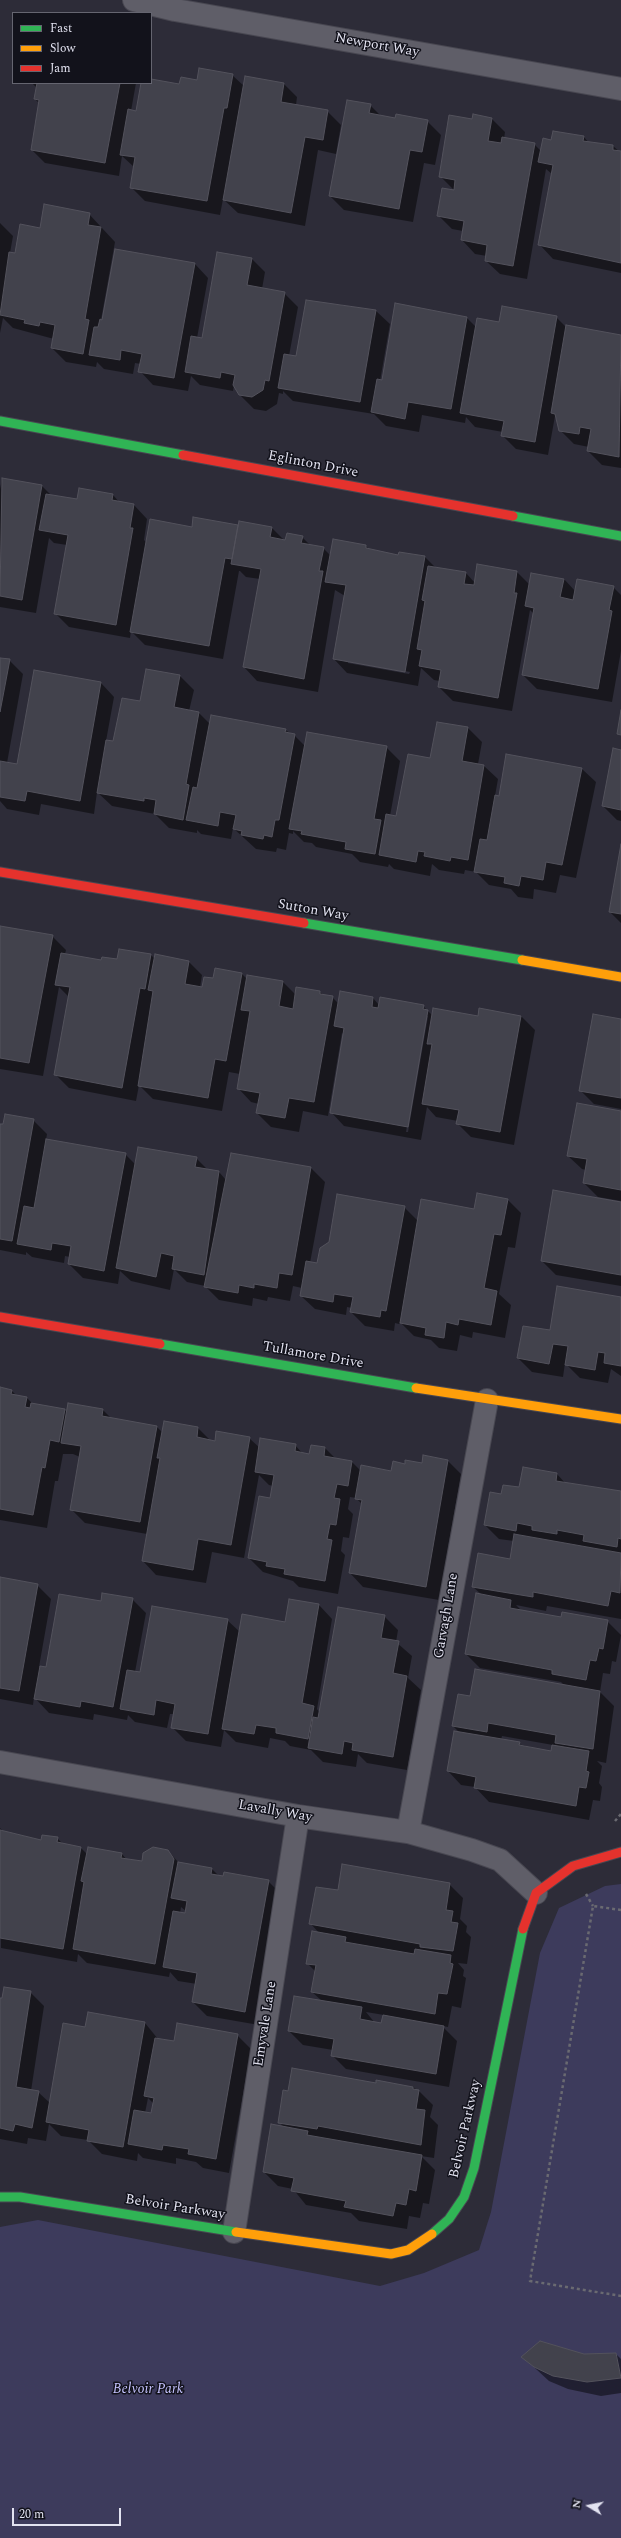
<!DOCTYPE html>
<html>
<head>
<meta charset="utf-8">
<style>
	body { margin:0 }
	#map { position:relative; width:621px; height:2538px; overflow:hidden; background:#2d2c38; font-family:Spectral,serif }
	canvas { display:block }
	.legend { position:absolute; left:12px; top:12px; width:140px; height:72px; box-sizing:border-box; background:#12121b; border:1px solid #656570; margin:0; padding:5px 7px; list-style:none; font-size:12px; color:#e2e2f0 }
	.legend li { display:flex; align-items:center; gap:8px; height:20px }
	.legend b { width:20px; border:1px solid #656570 }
	.north { position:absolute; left:569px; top:2486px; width:40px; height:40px; -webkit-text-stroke:3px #12121b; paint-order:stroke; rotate:280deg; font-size:11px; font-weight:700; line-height:16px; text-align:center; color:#e2e2f0 }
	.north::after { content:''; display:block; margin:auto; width:14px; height:18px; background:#e2e2f0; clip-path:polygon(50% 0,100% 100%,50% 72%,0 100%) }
	.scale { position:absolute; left:12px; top:2508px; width:109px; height:18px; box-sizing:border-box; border:2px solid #e2e2f0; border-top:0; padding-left:5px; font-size:12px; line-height:14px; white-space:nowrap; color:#e2e2f0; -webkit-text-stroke:3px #12121b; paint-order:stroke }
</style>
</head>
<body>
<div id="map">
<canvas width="621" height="2538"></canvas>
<ul class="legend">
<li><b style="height:5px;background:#30b455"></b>Fast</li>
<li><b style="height:5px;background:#ff9f0a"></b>Slow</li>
<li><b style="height:5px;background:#e5322d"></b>Jam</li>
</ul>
<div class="north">N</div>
<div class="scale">20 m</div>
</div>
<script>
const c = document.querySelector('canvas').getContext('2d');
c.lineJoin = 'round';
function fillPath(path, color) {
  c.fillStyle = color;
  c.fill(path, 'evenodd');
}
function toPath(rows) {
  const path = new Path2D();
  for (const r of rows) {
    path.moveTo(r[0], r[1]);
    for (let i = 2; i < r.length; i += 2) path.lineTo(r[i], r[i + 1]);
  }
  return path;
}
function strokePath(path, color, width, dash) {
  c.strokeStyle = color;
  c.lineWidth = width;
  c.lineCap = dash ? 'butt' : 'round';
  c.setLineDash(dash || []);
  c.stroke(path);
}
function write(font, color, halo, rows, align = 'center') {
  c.font = font + ' Spectral,serif';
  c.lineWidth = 3;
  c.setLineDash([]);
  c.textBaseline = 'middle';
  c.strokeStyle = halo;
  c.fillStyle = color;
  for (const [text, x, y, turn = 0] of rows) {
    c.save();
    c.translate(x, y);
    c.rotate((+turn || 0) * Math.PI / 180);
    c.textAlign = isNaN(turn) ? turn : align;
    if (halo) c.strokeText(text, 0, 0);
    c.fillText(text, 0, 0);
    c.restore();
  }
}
fillPath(toPath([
	[621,1884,621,2538,0,2538,0,2227,38,2220,380,2286,424,2273,479,2250,491,2212,540,1953,559,1908,605,1886]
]), '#3d3b5c');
fillPath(toPath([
	[232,75,244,86,284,84,297,97,296,105,327,111,341,125,336,154,318,150,305,226,238,213,223,199,220,215,145,201,131,187,134,167,122,156,119,176,45,163,32,150,40,104,35,99,37,88,32,83,136,83,131,111,137,112,142,83,151,83,151,80,180,85],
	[370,105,382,117,427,121,441,135,435,165,424,163,413,222,344,210,330,196],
	[492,119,505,132,504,139,534,144,541,151,552,141,584,137,589,143,613,146,621,153,621,273,553,259,540,245,552,174,546,169,527,279,500,274,486,261,487,256,475,254,462,240,463,231,452,229,438,215,455,191,440,176,473,120],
	[89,214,115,242,101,320,195,264,208,278,197,338,203,339,252,259,265,272,262,289,284,293,298,307,289,356,296,357,337,304,376,311,390,324,380,381,383,381,396,305,467,318,476,327,556,317,567,328,621,336,621,468,602,465,588,451,589,447,574,444,560,430,555,416,548,455,516,449,502,435,503,432,475,427,466,417,465,423,422,415,419,432,386,426,374,414,293,401,283,391,283,394,279,393,277,404,266,411,254,409,240,395,234,385,233,391,200,385,191,376,188,391,153,385,140,371,141,364,135,363,133,374,104,369,97,362,96,367,66,362,52,348,54,339,13,328,3,318,0,333,0,223,13,236,10,253,16,254,41,229],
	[2,479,42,486,52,496,77,501,113,495,120,503,134,505,147,519,144,540,147,543,193,528,194,518,239,526,272,528,285,541,302,537,310,545,323,548,331,556,366,546,370,550,399,556,425,557,436,568,466,573,475,583,517,572,530,585,564,579,576,592,613,587,621,595,621,651,612,702,537,689,523,675,534,614,530,610,512,711,453,701,439,687,440,681,434,680,421,668,418,686,347,673,334,659,345,596,335,590,318,692,257,681,244,667,260,579,246,577,240,571,239,571,223,659,145,645,131,631,130,638,69,627,55,613,67,545,54,543,49,538,36,613,0,607,0,489],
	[348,661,410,672,409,674,348,663],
	[0,659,9,660,23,674,7,763,18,765,101,683,114,697,106,741,114,742,141,702,147,670,180,676,194,690,189,711,199,713,210,724,285,730,294,735,305,746,386,747,400,761,390,816,397,817,431,759,468,728,482,742,478,764,484,766,498,779,495,796,499,797,582,769,596,782,576,878,560,875,556,893,534,889,533,899,518,897,511,889,489,885,476,872,465,870,464,874,439,870,432,864,430,876,394,869,389,864,388,867,360,862,352,854,316,847,312,843,304,842,293,831,293,834,289,833,286,850,277,848,276,852,256,849,233,828,231,839,201,834,197,830,197,833,169,828,155,814,112,806,97,792,94,814,41,804,39,815,7,809,0,801],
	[621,751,621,821,617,820,603,806],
	[621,850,621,923,610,912],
	[0,927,52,936,66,950,65,954,102,961,117,961,119,950,151,955,155,959,189,962,202,975,200,988,203,988,214,980,242,974,248,980,283,982,296,995,320,992,324,996,332,997,339,1004,373,998,379,1005,423,1006,433,1016,521,1016,535,1030,514,1145,471,1137,457,1123,458,1121,436,1117,427,1107,421,1140,344,1126,331,1112,344,1035,342,1033,328,1116,303,1111,299,1132,271,1127,257,1113,259,1104,251,1102,238,1088,240,1074,229,1072,222,1111,153,1099,139,1085,136,1101,69,1088,56,1075,70,998,59,987,43,1076,0,1069],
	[426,1016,428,1016,408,1132,406,1132],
	[621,1020,621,1109,594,1104,581,1091],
	[621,1112,621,1201,598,1197,584,1183,586,1170,582,1169,568,1156],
	[33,1120,47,1134,46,1140,125,1154,136,1165,196,1158,208,1170,219,1172,226,1180,232,1154,311,1168,325,1182,310,1263,318,1264,404,1207,418,1221,475,1210,507,1199,521,1213,515,1248,508,1247,499,1294,511,1305,505,1338,473,1332,472,1338,460,1335,457,1351,439,1348,431,1340,414,1336,400,1322,399,1324,395,1323,394,1331,365,1326,351,1312,352,1308,347,1307,346,1315,315,1309,301,1296,302,1288,293,1286,290,1301,268,1297,267,1301,253,1298,252,1306,219,1300,205,1286,187,1282,174,1269,170,1290,131,1281,120,1271,118,1284,83,1278,69,1264,70,1257,65,1256,64,1263,32,1257,26,1252,26,1255,0,1250,0,1125],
	[621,1203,621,1286,556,1275,542,1261],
	[621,1298,621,1376,611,1369,608,1383,580,1378,565,1363,563,1377,532,1372,518,1358,550,1332],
	[0,1388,11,1390,17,1396,27,1398,33,1404,65,1410,67,1413,103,1410,112,1419,157,1427,163,1433,165,1422,198,1428,211,1441,215,1442,249,1438,260,1448,295,1445,303,1454,310,1455,325,1448,336,1459,352,1462,361,1471,392,1472,406,1465,448,1461,461,1474,439,1600,363,1587,350,1573,362,1504,356,1498,350,1497,348,1509,353,1514,349,1538,343,1537,341,1551,345,1555,338,1594,299,1587,293,1581,263,1572,249,1558,271,1499,273,1486,269,1485,259,1475,244,1558,212,1552,206,1583,156,1575,143,1561,147,1534,85,1523,71,1509,80,1457,73,1454,63,1454,58,1481,55,1481,47,1528,0,1520],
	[557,1474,566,1484,621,1492,621,1619,547,1606,546,1611,516,1605,522,1611,562,1618,607,1621,621,1635,616,1662,612,1661,610,1674,603,1673,600,1692,614,1706,606,1763,597,1761,602,1766,599,1783,602,1787,600,1801,593,1800,589,1820,489,1802,475,1787,461,1785,448,1771,460,1733,453,1726,471,1697,564,1685,561,1682,480,1668,466,1654,482,1595,473,1587,511,1560,514,1541,499,1539,485,1525,502,1495],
	[502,1736,553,1745,552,1752,501,1740],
	[0,1578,37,1585,51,1599,39,1667,47,1668,101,1602,132,1599,146,1613,135,1672,141,1673,227,1620,240,1632,286,1623,319,1605,332,1619,317,1709,320,1713,384,1616,398,1630,396,1642,412,1656,408,1678,421,1690,407,1770,367,1763,358,1754,356,1767,323,1762,311,1750,290,1746,285,1741,270,1738,268,1748,236,1742,224,1730,221,1747,186,1741,172,1727,174,1714,170,1714,167,1728,135,1722,128,1715,127,1720,94,1714,93,1720,49,1713,34,1697,33,1705,0,1699],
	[0,1828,5,1833,42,1841,57,1838,64,1845,81,1848,87,1854,122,1854,127,1860,142,1862,168,1851,180,1864,212,1869,219,1876,268,1881,282,1895,259,2025,207,2016,193,2002,197,1984,178,1981,170,1972,169,1977,87,1963,78,1954,77,1962,1,1948],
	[181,1907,187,1912,186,1915,180,1914],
	[449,1884,463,1898,460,1919,467,1926,466,1932,471,1937,467,1964,458,1963,464,1970,463,1976,466,1978,461,2008,452,2006,448,2027,442,2026,457,2041,449,2087,346,2069,332,2055,333,2050,303,2045,289,2031,322,2001,312,1992,316,1972,307,1963,319,1933,311,1924,338,1892],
	[366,2012,384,2015,382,2024,375,2023],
	[30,1992,44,2006,31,2091,38,2092,50,2103,86,2028,145,2023,158,2039,175,2042,237,2035,251,2049,229,2173,203,2168,196,2162,176,2158,176,2164,143,2158,138,2153,137,2161,102,2154,88,2140,61,2136,49,2124,46,2141,28,2138,27,2144,0,2139,0,1999],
	[148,2098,154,2104,152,2115,145,2113],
	[376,2084,413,2087,419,2091,433,2105,430,2117,438,2125,434,2158,421,2156,435,2170,429,2204,423,2203,420,2218,409,2216,407,2229,359,2221,351,2213,306,2205,293,2189,278,2186,264,2172,284,2127,279,2122],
	[616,2354,621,2359,621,2393,601,2396,568,2389,549,2381,523,2357]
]), '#0007');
const building = toPath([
	[199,68,233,74,227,108,224,108,207,201,130,188,135,157,120,155,128,109,136,111,141,83,151,83,151,79,179,84,181,77,197,80,199,68],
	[245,76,284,83,281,102,328,110,323,140,305,137,291,213,223,200,245,76],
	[37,83,120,83,105,163,31,150,39,100,34,99,37,83],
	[347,100,371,104,369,113,395,118,396,114,428,120,422,152,410,150,399,209,329,196,347,100],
	[473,114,492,118,488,141,501,143,502,137,535,143,513,266,485,261,487,245,461,240,464,221,437,216,442,188,454,190,455,180,439,177,449,115,472,119,473,114],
	[553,131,584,136,583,141,613,145,613,150,621,151,621,263,538,245,553,165,538,162,543,138,551,140,553,131],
	[44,204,90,213,88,225,101,227,85,319,89,320,83,354,51,348,55,325,40,322,39,326,24,323,25,320,0,315,9,252,15,253,20,224,40,228,44,204],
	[115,249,195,263,174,378,138,372,142,354,121,350,120,360,89,355,94,327,98,327,100,319,102,320,115,249],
	[217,252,252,258,247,285,285,292,269,381,265,380,263,390,252,397,239,395,233,385,235,375,221,372,220,378,185,372,191,336,202,338,217,252],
	[306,300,376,310,360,402,278,388,284,354,296,356,306,300],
	[395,303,467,317,451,409,408,402,405,419,371,412,377,379,382,380,395,303],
	[502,306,557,316,535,442,501,436,504,421,460,413,477,318,499,322,502,306],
	[566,325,621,335,619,457,587,451,591,429,580,427,579,434,559,431,555,414,551,413,566,325],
	[2,478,42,485,22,600,0,596,2,478],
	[79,488,113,494,112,500,134,504,130,528,133,528,116,625,54,614,68,535,39,530,46,494,77,499,79,488],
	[193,517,238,525,232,559,225,558,209,646,130,632,150,519,192,527,193,517],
	[239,521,272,527,270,537,285,540,287,533,303,536,301,543,324,547,319,571,323,571,304,679,243,667,261,569,231,564,239,521],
	[333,539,366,545,366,548,398,555,399,552,425,556,405,672,333,659,346,585,325,582,333,539],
	[477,564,517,571,514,593,517,593,498,698,438,687,441,670,419,666,422,650,417,649,425,601,422,600,428,566,466,572,464,584,474,585,477,564],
	[531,573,564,579,560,597,573,600,577,579,614,586,609,610,612,611,598,689,522,675,534,608,525,606,531,573],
	[0,658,10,659,0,712,0,658],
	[146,669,180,675,174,707,199,712,186,784,189,785,183,820,154,814,156,800,144,798,144,801,97,793,106,740,113,741,122,698,140,701,146,669],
	[34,670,101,682,80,801,27,791,25,801,0,797,0,761,17,764,34,670],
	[621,710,621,735,617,734,621,710],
	[211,715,286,729,285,732,295,734,279,820,275,820,272,837,264,835,263,839,241,835,242,831,233,829,236,815,220,812,218,826,186,820,193,787,197,788,211,715],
	[437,722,468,727,462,761,484,765,468,860,451,857,450,861,424,856,425,852,418,851,416,862,379,855,386,814,396,816,408,754,430,758,437,722],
	[307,732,387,746,374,819,381,820,375,854,345,849,346,842,301,834,302,831,289,829,307,732],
	[613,748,621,750,621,810,602,806,613,748],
	[506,754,582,768,562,865,546,862,543,880,521,876,519,886,504,883,505,877,474,872,480,839,487,840,495,795,499,796,506,754],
	[621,844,621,914,609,912,621,844],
	[0,926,53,935,29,1063,0,1058,0,926],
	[119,949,151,954,145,989,140,988,122,1088,54,1075,70,987,55,985,61,953,101,960,102,957,117,959,119,949],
	[155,954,189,961,185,984,202,987,204,977,213,978,215,968,242,973,226,1061,215,1059,208,1098,138,1086,153,991,148,990,155,954],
	[247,975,283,981,279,1006,293,1009,296,987,320,991,320,994,333,996,314,1102,289,1098,285,1118,256,1113,260,1093,237,1089,250,1011,241,1010,247,975],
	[340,991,373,997,372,1007,378,1008,380,997,424,1005,423,1009,428,1010,408,1127,330,1113,344,1028,334,1026,340,991],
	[433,1008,478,1016,479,1008,521,1016,500,1132,456,1124,459,1110,422,1104,432,1044,427,1044,433,1008],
	[593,1014,621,1019,621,1098,579,1091,593,1014],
	[577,1103,621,1111,621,1190,583,1183,587,1159,567,1156,577,1103],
	[5,1114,34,1119,12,1241,0,1239,0,1124,3,1124,5,1114],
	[46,1139,126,1153,104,1271,68,1264,71,1246,52,1243,51,1250,17,1244,24,1206,34,1208,46,1139],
	[138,1147,197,1157,195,1167,219,1171,204,1275,172,1269,174,1256,161,1253,156,1277,116,1268,138,1147],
	[231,1153,311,1167,292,1275,279,1273,277,1288,254,1284,254,1288,239,1285,238,1293,204,1287,231,1153],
	[553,1190,621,1202,621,1275,541,1261,553,1190],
	[477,1193,508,1199,501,1235,494,1234,484,1288,497,1291,491,1325,459,1319,458,1325,446,1322,444,1338,425,1335,426,1328,400,1323,421,1199,474,1209,477,1193],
	[337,1194,405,1206,386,1311,381,1310,380,1317,350,1312,353,1297,334,1294,333,1302,300,1296,306,1261,317,1263,320,1248,329,1242,337,1194],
	[557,1286,621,1297,621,1366,604,1363,605,1353,598,1352,595,1370,565,1365,568,1346,553,1344,549,1364,517,1358,523,1326,550,1330,557,1286],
	[0,1387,12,1390,11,1394,27,1397,25,1407,30,1408,31,1403,65,1409,59,1442,50,1440,45,1468,42,1467,33,1515,0,1509,0,1387],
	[68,1403,103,1409,102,1416,157,1426,140,1522,70,1510,81,1446,61,1443,68,1403],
	[164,1421,198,1427,197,1437,215,1441,216,1431,250,1437,231,1545,198,1539,193,1570,142,1561,160,1458,157,1458,164,1421],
	[260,1438,296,1444,295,1451,309,1454,311,1445,325,1447,324,1456,352,1461,348,1486,337,1484,334,1498,340,1499,336,1525,330,1524,327,1539,332,1540,325,1581,284,1574,285,1569,266,1566,267,1562,248,1558,259,1496,270,1498,274,1475,255,1472,260,1438],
	[423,1455,448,1460,426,1587,349,1573,362,1500,355,1499,361,1465,391,1471,393,1461,405,1464,405,1460,422,1463,423,1455],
	[523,1467,557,1473,556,1481,621,1491,621,1539,618,1538,617,1547,583,1541,584,1535,557,1530,557,1534,532,1530,532,1526,517,1523,516,1531,484,1525,490,1492,501,1494,503,1485,519,1487,523,1467],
	[514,1534,621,1553,620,1593,611,1591,608,1606,533,1592,533,1597,472,1587,478,1553,510,1559,514,1534],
	[0,1577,38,1584,19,1691,0,1688,0,1577],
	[102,1593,133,1598,113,1707,81,1701,80,1707,34,1699,40,1666,46,1667,59,1594,101,1601,102,1593],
	[476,1593,511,1600,510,1608,561,1617,562,1612,608,1620,603,1649,599,1648,596,1661,590,1660,586,1680,552,1674,552,1670,465,1654,476,1593],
	[289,1599,319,1604,302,1703,314,1706,308,1739,276,1733,276,1728,256,1725,254,1734,222,1729,242,1614,285,1622,289,1599],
	[152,1606,228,1619,208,1734,171,1728,175,1704,156,1700,154,1715,120,1709,127,1670,140,1672,152,1606],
	[338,1607,385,1615,381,1638,399,1641,393,1673,407,1676,393,1757,352,1750,353,1743,344,1741,342,1754,308,1748,313,1717,318,1718,338,1607],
	[475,1669,600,1691,593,1749,555,1743,556,1735,488,1723,487,1732,452,1726,458,1694,470,1696,475,1669],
	[454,1731,520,1742,519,1745,551,1751,552,1745,589,1751,586,1771,589,1772,586,1788,579,1787,576,1806,474,1788,476,1777,447,1771,454,1731],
	[0,1830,41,1840,42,1835,58,1837,57,1842,81,1847,63,1949,0,1938,0,1830],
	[88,1847,122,1853,121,1858,142,1861,143,1853,153,1847,168,1850,174,1859,155,1964,73,1949,84,1882,81,1881,88,1847],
	[178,1862,212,1868,211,1874,223,1876,224,1872,269,1880,245,2012,192,2002,197,1973,163,1967,173,1911,185,1913,187,1901,171,1898,178,1862],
	[342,1864,450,1883,446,1910,453,1911,451,1922,458,1923,453,1951,420,1947,420,1944,309,1924,316,1887,338,1890,342,1864],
	[312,1931,346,1937,345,1942,414,1954,415,1949,451,1955,450,1963,453,1964,447,1994,438,1993,435,2014,311,1992,316,1965,306,1964,312,1931],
	[4,1987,31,1991,16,2087,39,2091,32,2128,15,2124,13,2131,0,2128,0,1998,2,1998,4,1987],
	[294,1996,362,2007,360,2019,381,2023,383,2015,444,2026,436,2074,331,2056,334,2039,288,2031,294,1996],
	[88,2012,145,2022,123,2147,87,2141,89,2130,46,2122,63,2023,85,2027,88,2012],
	[177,2023,238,2034,216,2159,188,2154,189,2149,163,2145,162,2150,128,2144,134,2110,151,2113,154,2098,144,2096,155,2038,174,2041,177,2023],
	[292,2068,376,2083,376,2080,413,2087,413,2089,419,2090,416,2109,425,2110,421,2145,318,2126,317,2129,278,2123,283,2090,288,2091,292,2068],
	[271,2124,308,2131,307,2135,422,2155,416,2191,409,2189,406,2205,396,2203,393,2216,344,2207,346,2201,291,2191,294,2178,263,2172,271,2124],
	[540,2341,584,2354,616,2353,621,2378,587,2382,553,2376,534,2367,521,2357,540,2341]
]);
fillPath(building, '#42424c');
strokePath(building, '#53525c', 1);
const street = toPath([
	[134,0,175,10,621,89],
	[0,1762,298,1816,408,1832,472,1850,500,1860,536,1893],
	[408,1832,487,1400],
	[234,2232,298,1816]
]);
const fast = toPath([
	[0,421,183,455],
	[513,516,621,536],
	[304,923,522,960],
	[160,1344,416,1388],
	[0,2197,20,2197,236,2232],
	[432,2234,449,2219,464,2197,474,2168,523,1929]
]);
const slow = toPath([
	[522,960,621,977],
	[416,1388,621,1419],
	[236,2232,391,2254,408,2250,432,2234]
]);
const jam = toPath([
	[183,455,513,516],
	[0,872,304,923],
	[0,1317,160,1344],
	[523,1929,536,1893,573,1866,621,1852]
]);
strokePath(street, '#484751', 24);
strokePath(fast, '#484751', 11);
strokePath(slow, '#484751', 11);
strokePath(jam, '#484751', 11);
strokePath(toPath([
	[615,1821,621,1814],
	[586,1894,593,1906],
	[621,1910,593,1906,530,2281,621,2296]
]), '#6a6a71', 2.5, [3, 3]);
strokePath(street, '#5f5e68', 22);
strokePath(fast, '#30b455', 9);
strokePath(slow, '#ff9f0a', 9);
strokePath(jam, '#e5322d', 9);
write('14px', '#e2e2f0', '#12121b', [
	["Newport Way",377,46,10],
	["Eglinton Drive",313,465,11],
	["Sutton Way",313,911,10],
	["Tullamore Drive",313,1356,10],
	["Garvagh Lane",447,1616,-80],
	["Lavally Way",275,1812,10],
	["Emyvale Lane",266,2024,-81],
	["Belvoir Parkway",466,2129,-77],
	["Belvoir Parkway",175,2208,9]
]);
write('italic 14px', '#c5c3fe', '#12121b', [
	["Belvoir Park",148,2390]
]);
</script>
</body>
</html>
